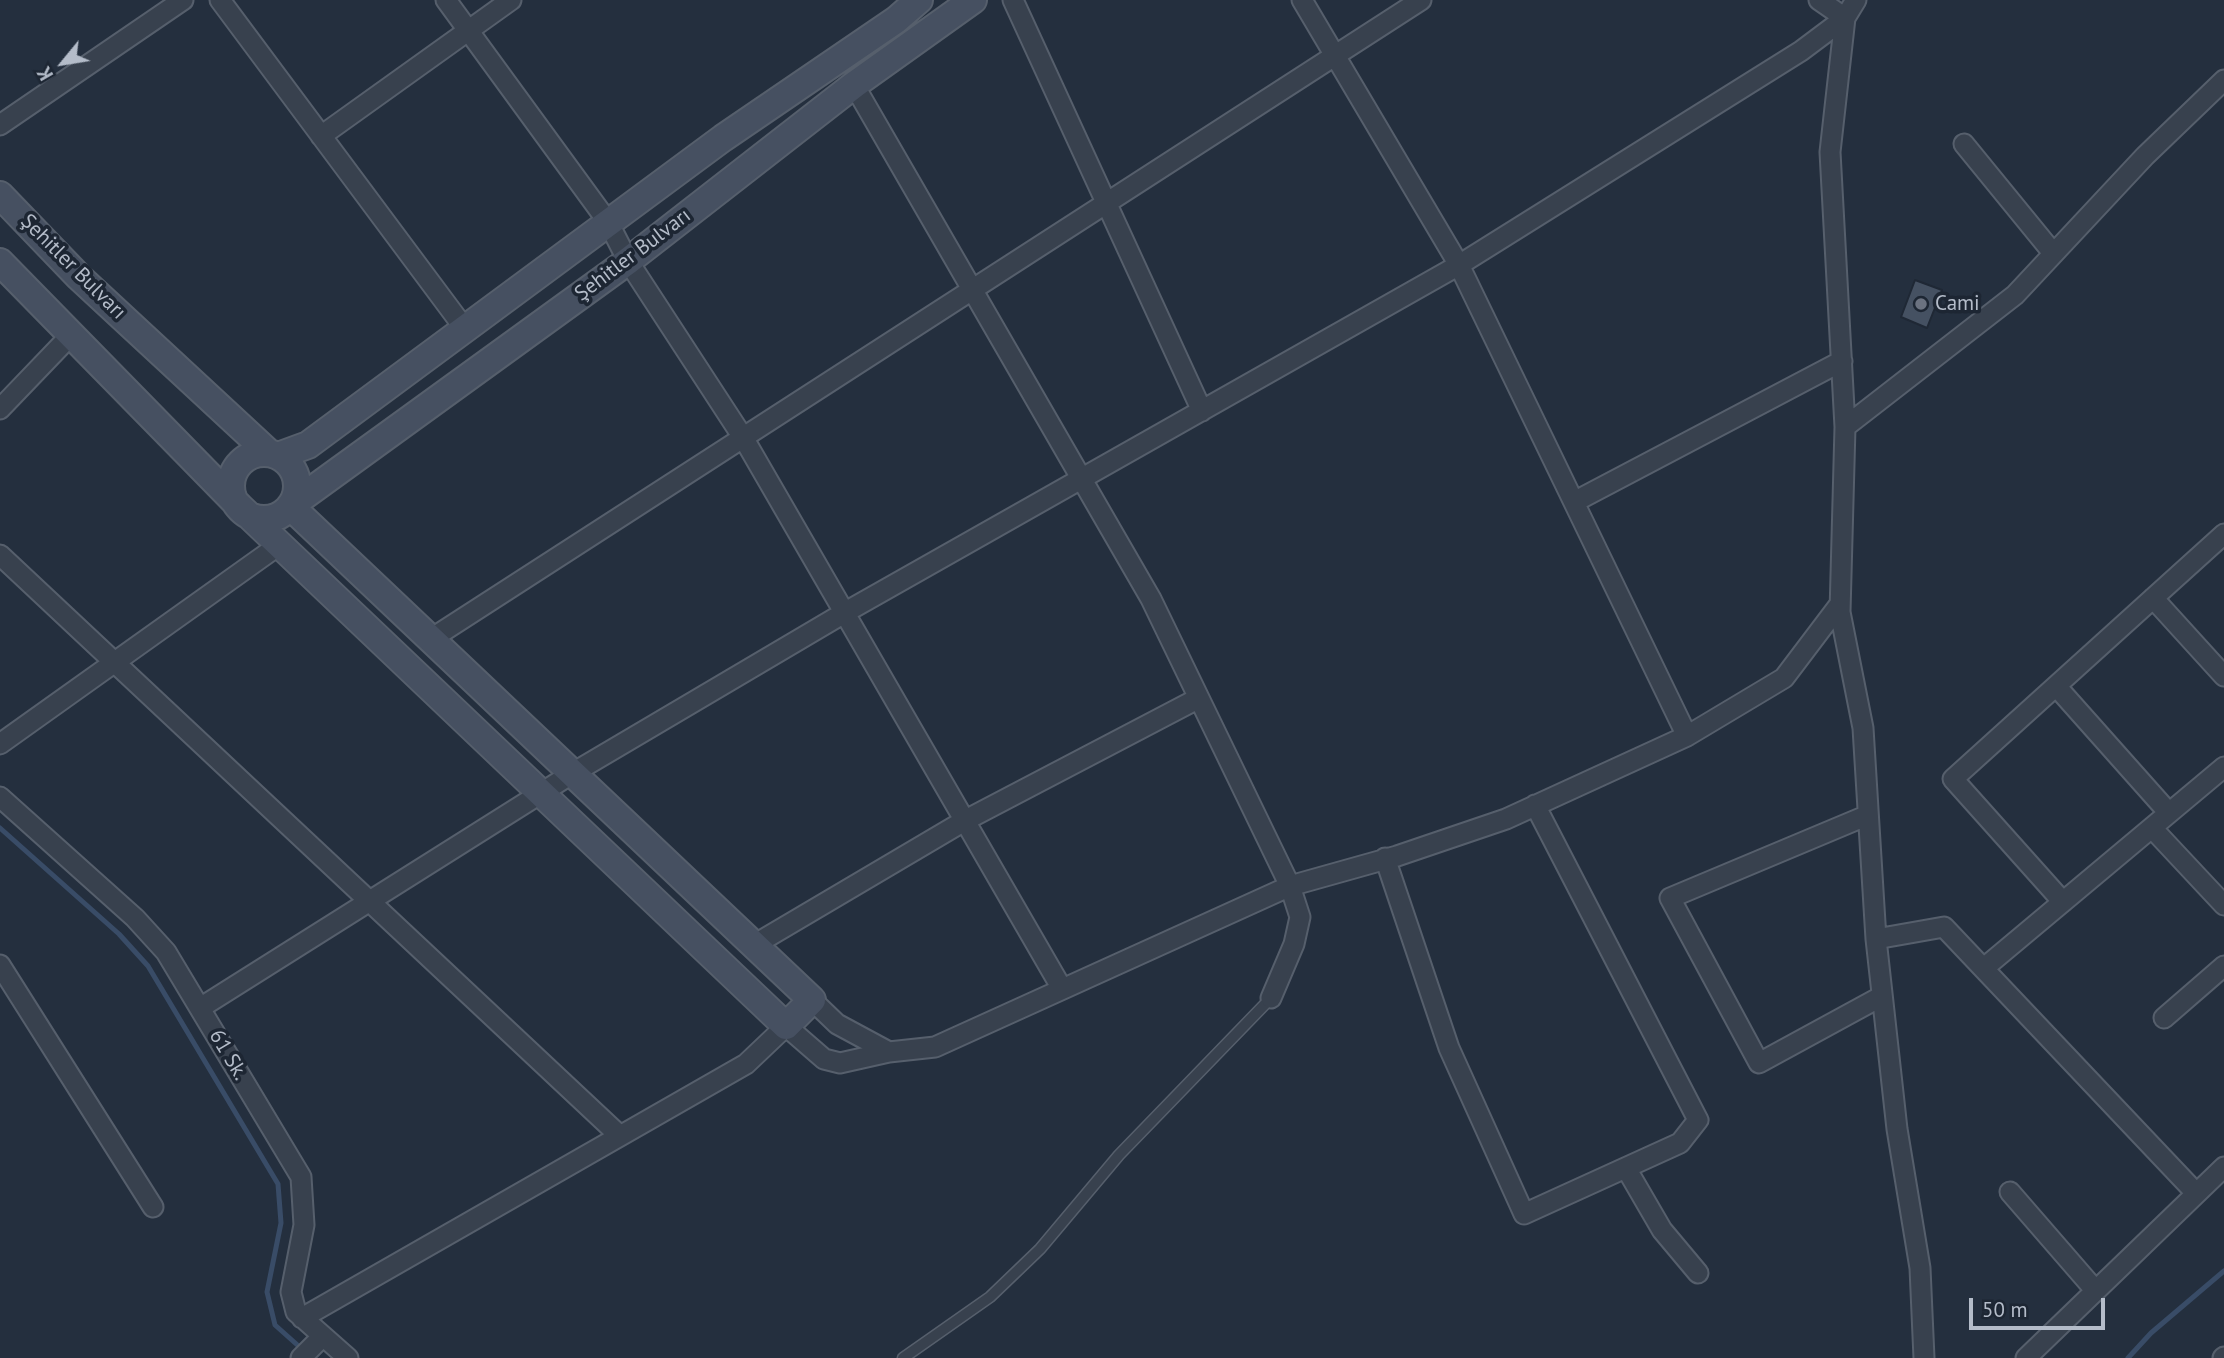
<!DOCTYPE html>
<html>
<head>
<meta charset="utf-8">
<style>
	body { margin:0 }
	#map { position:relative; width:2224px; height:1358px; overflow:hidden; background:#242f3e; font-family:"PT Sans",sans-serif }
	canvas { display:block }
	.north { position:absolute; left:28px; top:28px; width:70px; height:70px; -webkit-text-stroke:5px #1d2633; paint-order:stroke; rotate:240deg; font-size:19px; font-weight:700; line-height:28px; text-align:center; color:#b4bcc9 }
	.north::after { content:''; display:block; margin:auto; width:24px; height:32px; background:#b4bcc9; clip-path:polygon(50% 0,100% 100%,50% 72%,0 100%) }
	.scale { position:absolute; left:1969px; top:1298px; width:136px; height:32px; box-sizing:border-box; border:4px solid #b4bcc9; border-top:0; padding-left:9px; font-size:21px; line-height:24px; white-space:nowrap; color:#b4bcc9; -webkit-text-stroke:5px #1d2633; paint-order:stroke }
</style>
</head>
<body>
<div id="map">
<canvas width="2224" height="1358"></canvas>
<div class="north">K</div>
<div class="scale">50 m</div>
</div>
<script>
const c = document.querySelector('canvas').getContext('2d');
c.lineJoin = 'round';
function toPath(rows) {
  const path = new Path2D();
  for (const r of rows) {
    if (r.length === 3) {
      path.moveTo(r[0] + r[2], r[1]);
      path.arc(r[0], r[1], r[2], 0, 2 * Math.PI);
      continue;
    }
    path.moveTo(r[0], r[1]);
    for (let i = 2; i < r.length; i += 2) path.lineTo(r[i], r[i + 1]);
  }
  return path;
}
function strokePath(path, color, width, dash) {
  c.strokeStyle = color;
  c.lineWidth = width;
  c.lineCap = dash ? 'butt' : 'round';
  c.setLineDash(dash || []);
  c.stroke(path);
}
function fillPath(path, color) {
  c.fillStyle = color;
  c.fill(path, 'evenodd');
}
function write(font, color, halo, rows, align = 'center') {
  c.font = font + ' "PT Sans",sans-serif';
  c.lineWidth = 7;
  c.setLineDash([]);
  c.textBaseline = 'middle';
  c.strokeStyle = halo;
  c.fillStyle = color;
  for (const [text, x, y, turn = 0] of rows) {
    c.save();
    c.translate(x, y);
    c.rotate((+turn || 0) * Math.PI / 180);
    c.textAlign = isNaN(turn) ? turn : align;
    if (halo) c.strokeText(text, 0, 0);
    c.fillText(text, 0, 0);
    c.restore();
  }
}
strokePath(toPath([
	[0,828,119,934,148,966,278,1184,281,1223,267,1292,275,1325,303,1350],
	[2128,1358,2151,1333,2224,1271]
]), '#394c67', 5);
const building = toPath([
	[1915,280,1942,290,1927,328,1901,317,1915,280]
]);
fillPath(building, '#455162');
strokePath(building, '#1f2835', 2);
const service = toPath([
	[903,1358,990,1297,1040,1249,1119,1155,1271,998]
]);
const minor = toPath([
	[220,0,465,329],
	[446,0,608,222,628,261,744,439,1061,987],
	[1013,0,1202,411],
	[1302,0,1459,265,1687,736],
	[1819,0,1845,18],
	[1845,18,1830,152,1845,427,1840,612,1863,728,1876,939,1897,1129,1920,1268,1924,1358],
	[854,85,1151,599,1290,886,1300,917,1294,944,1271,998],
	[0,125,183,0],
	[321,136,511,0],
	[1964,144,2053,253],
	[0,409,71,335],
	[1845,427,2015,295,2145,156,2224,80],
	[1574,502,1842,361],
	[0,555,620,1136],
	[2153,598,2224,676],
	[431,639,1421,0],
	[2056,686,2169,813],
	[0,744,279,545],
	[0,797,135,918,166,952,301,1177,304,1225,291,1292,296,1312,348,1358],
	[1868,815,1670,898,1759,1063,1882,996],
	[2152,828,2224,905],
	[1385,858,1449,1048,1524,1214,1680,1143,1698,1120,1535,805],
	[2063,902,1953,779,2224,534],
	[1876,939,1944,927,2195,1192],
	[754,945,964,821,1199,698],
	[0,965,153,1207],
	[1984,968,2224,767],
	[812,1000,837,1024,889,1052],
	[200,1008,573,773,844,613,1459,265,1801,51,1845,18,1856,0],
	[2164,1018,2224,966],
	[1626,1168,1662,1230,1698,1273],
	[2010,1192,2095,1290],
	[302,1318,746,1064,786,1026,824,1059,840,1063,889,1052,935,1047,1290,886,1397,856,1506,819,1687,736,1784,678,1840,604],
	[301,1358,323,1336],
	[2026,1358,2224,1167],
	[2223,1358,2224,1357]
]);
const secondary = toPath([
	[0,195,79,277,269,453],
	[0,262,240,507,786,1026,812,1000,290,506,628,261,854,85,973,0],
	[264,486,33],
	[278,456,308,445,723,138,896,20,919,0]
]);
strokePath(service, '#565f6c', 13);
strokePath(minor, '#565f6c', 23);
strokePath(secondary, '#565f6c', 30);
strokePath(service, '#38414e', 10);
strokePath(minor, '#38414e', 19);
strokePath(secondary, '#465061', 26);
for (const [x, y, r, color] of [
	[1921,304,7,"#6b7280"]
]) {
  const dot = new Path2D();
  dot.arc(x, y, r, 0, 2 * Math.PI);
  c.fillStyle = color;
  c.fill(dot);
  strokePath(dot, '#1d2633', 2.5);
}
write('21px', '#b4bcc9', '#1d2633', [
	["Şehitler Bulvarı",633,255,-37],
	["Şehitler Bulvarı",73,267,45],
	["61 Sk.",228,1055,59]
]);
write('21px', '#b4bcc9', '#1d2633', [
	["Cami",1935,304]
], 'left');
</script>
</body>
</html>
